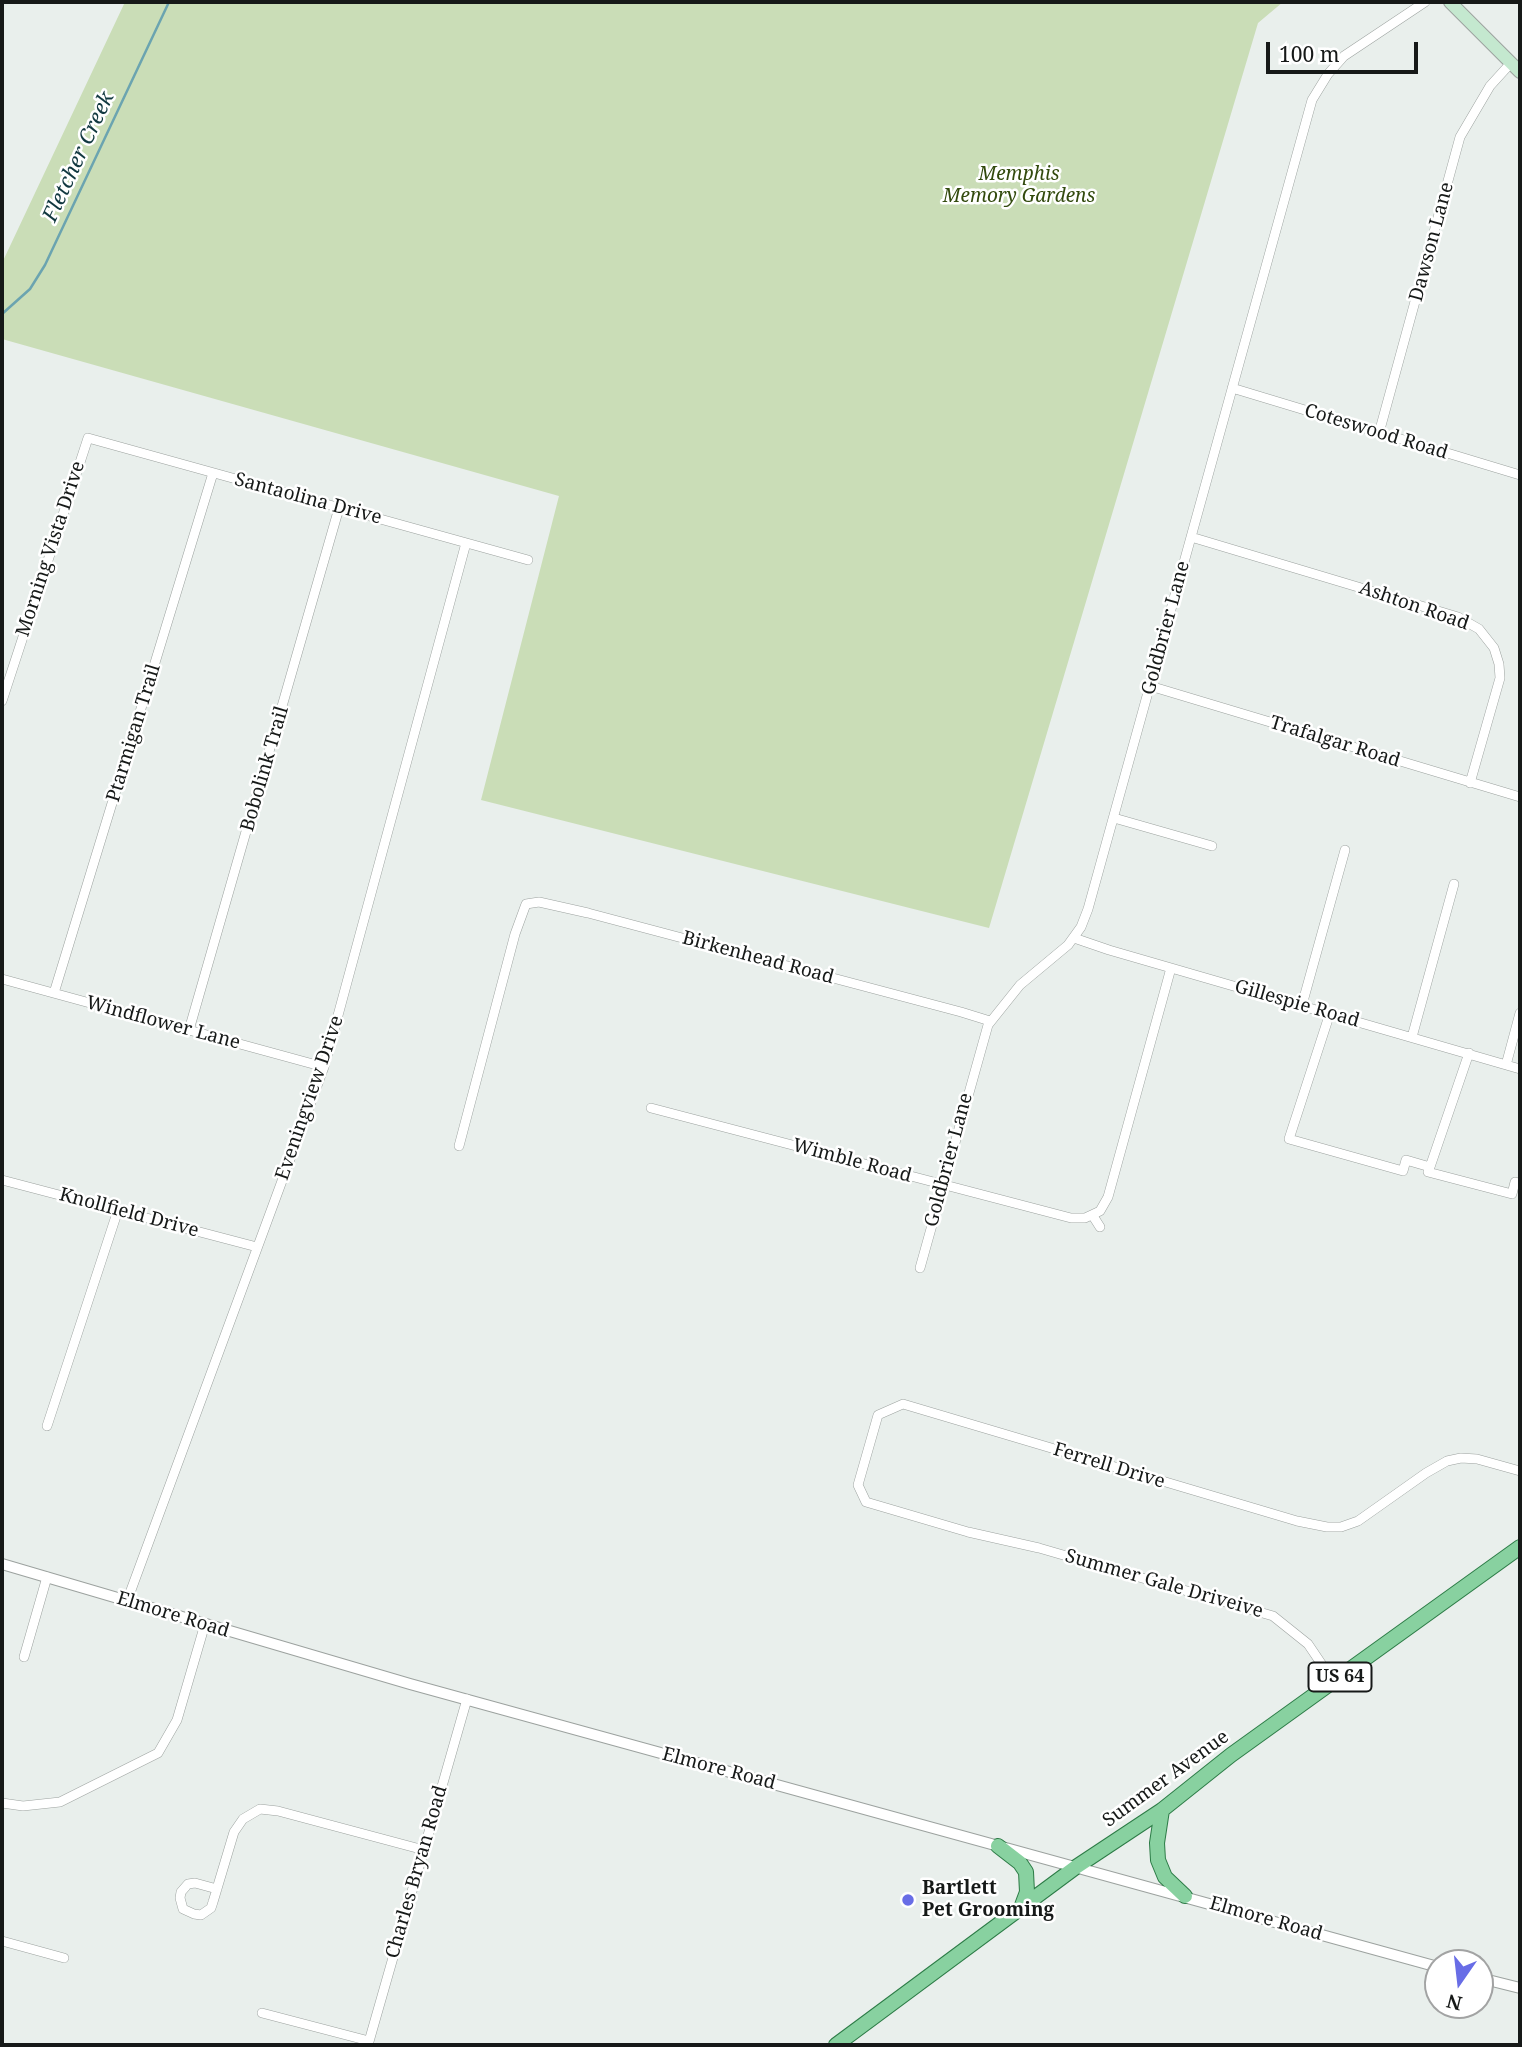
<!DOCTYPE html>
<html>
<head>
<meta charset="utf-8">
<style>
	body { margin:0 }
	#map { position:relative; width:1522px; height:2047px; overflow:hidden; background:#e9efec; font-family:"Noto Serif",serif }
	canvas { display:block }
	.frame { position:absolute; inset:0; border:4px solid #161918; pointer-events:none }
	.north { position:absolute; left:1424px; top:1949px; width:70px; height:70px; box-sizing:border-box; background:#fff; border:2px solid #a2a3a3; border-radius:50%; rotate:194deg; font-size:19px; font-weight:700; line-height:28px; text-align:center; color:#161918 }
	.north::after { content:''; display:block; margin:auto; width:24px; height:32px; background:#686de6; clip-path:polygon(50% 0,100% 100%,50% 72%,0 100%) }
	.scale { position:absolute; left:1266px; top:42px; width:152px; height:32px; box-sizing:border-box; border:4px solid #161918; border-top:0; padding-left:9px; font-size:21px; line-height:24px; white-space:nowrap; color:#161918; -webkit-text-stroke:5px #fff; paint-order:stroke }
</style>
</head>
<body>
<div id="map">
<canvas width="1522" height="2047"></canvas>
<div class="frame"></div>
<div class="north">N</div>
<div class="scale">100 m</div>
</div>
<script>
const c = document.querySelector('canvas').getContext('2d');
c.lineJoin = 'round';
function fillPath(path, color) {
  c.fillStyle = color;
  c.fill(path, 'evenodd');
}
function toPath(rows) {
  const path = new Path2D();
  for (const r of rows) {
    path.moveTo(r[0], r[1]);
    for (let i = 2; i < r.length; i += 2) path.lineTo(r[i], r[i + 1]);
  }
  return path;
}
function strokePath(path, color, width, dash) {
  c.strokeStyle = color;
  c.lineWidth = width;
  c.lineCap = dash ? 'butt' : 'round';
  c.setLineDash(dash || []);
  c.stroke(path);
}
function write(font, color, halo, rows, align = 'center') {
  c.font = font + ' "Noto Serif",serif';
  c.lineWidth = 5;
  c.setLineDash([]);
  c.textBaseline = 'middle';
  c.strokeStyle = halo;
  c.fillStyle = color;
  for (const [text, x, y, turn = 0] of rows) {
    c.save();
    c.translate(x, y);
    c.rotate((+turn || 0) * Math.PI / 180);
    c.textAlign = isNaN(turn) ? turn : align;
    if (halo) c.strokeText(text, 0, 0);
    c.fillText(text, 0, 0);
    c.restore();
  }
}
fillPath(toPath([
	[125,2,1283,2,1258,23,989,928,481,800,559,496,2,339,2,263]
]), '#caddb7');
strokePath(toPath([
	[2,314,30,289,45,265,169,2]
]), '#6ba4b0', 2.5);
const minor = toPath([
	[1232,388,1520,475],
	[1379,433,1460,137,1490,86,1510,64],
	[1191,537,1458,617,1479,629,1494,648,1499,664,1500,678,1470,783],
	[1150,686,1520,797],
	[2,701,88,438,528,560],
	[1114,818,1212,846],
	[1074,938,1109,950,1520,1069],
	[2,979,324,1067],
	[54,993,213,473],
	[1302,1005,1345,850],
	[1330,1013,1289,1139,1403,1171,1406,1160,1430,1167,1428,1172,1512,1194,1515,1182,1520,1184],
	[189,1030,339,508],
	[1412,1037,1454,884],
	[1506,1065,1520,1013],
	[651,1108,1071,1218,1085,1218,1100,1211,1108,1197,1171,968],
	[459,1146,515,934,526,904,539,902,588,913,961,1012,990,1021],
	[1430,1167,1469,1053],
	[2,1180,257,1247],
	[1093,1216,1100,1227],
	[920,1268,988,1025,1020,985,1068,945,1081,927,1088,909,1312,100,1328,74,1344,56,1425,2],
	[47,1426,118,1210],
	[127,1601,324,1067,466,543],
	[24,1657,47,1577],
	[1333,1681,1308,1644,1273,1616,1039,1548,968,1532,866,1502,858,1485,878,1415,903,1404,1297,1521,1327,1527,1341,1527,1358,1521,1426,1473,1447,1461,1461,1458,1477,1459,1520,1471],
	[2,1803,23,1806,60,1802,158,1753,177,1720,205,1624],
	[217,1889,195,1883,188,1884,181,1892,180,1898,183,1909,194,1914,201,1915,211,1908,213,1902,234,1832,243,1819,260,1809,278,1811,424,1850],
	[2,1941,64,1958],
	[262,2013,369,2041],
	[368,2045,467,1699]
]);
const tertiary = toPath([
	[2,1564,410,1684,1438,1967],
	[1480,1978,1520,1988]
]);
const secondary = toPath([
	[1450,2,1520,72]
]);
const primary = toPath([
	[1162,1810,1157,1843,1158,1860,1165,1877,1185,1896],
	[998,1846,1020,1863,1026,1872,1027,1892,1021,1908],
	[836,2045,1076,1867,1162,1810,1231,1755,1520,1547]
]);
strokePath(minor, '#9ca29f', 10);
strokePath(tertiary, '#9ca29f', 12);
strokePath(secondary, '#9ca29f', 14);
strokePath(primary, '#2d7c47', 16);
strokePath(minor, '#fff', 9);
strokePath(tertiary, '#fff', 10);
strokePath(secondary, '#c4e8cf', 12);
strokePath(primary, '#88d1a0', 14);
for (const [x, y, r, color] of [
	[908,1900,7,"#686de6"]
]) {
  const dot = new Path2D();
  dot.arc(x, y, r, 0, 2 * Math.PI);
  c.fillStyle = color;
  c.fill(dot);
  strokePath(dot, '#fff', 2.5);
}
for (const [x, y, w] of [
	[1340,1677,63]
]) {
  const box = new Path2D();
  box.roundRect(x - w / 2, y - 14.5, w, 29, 5);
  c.fillStyle = '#fff';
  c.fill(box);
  strokePath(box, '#161918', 2);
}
write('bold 18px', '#161918', null, [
	["US 64",1340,1677]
]);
write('italic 19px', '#324a0d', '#fff', [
	["Memphis",1019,175],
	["Memory Gardens",1019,197]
]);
write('19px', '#161918', '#fff', [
	["Dawson Lane",1432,242,-75],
	["Coteswood Road",1376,432,17],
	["Santaolina Drive",308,499,15],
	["Morning Vista Drive",51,549,-72],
	["Ashton Road",1414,606,19],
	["Goldbrier Lane",1166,628,-75],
	["Ptarmigan Trail",134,733,-73],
	["Trafalgar Road",1335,742,17],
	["Bobolink Trail",265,769,-74],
	["Birkenhead Road",758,958,15],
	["Gillespie Road",1297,1004,16],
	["Windflower Lane",163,1023,15],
	["Eveningview Drive",310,1098,-71],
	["Goldbrier Lane",949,1160,-75],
	["Wimble Road",852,1161,15],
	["Knollfield Drive",129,1213,15],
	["Ferrell Drive",1109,1466,17],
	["Summer Gale Driveive",1164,1584,16],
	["Elmore Road",173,1615,17],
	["Elmore Road",719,1769,15],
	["Summer Avenue",1166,1779,-36],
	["Charles Bryan Road",417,1872,-74],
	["Elmore Road",1266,1919,16]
]);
write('bold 19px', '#161918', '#fff', [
	["Bartlett",922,1889],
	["Pet Grooming",922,1911]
], 'left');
write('italic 21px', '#113840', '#fff', [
	["Fletcher Creek",79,157,-65]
]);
</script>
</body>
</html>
